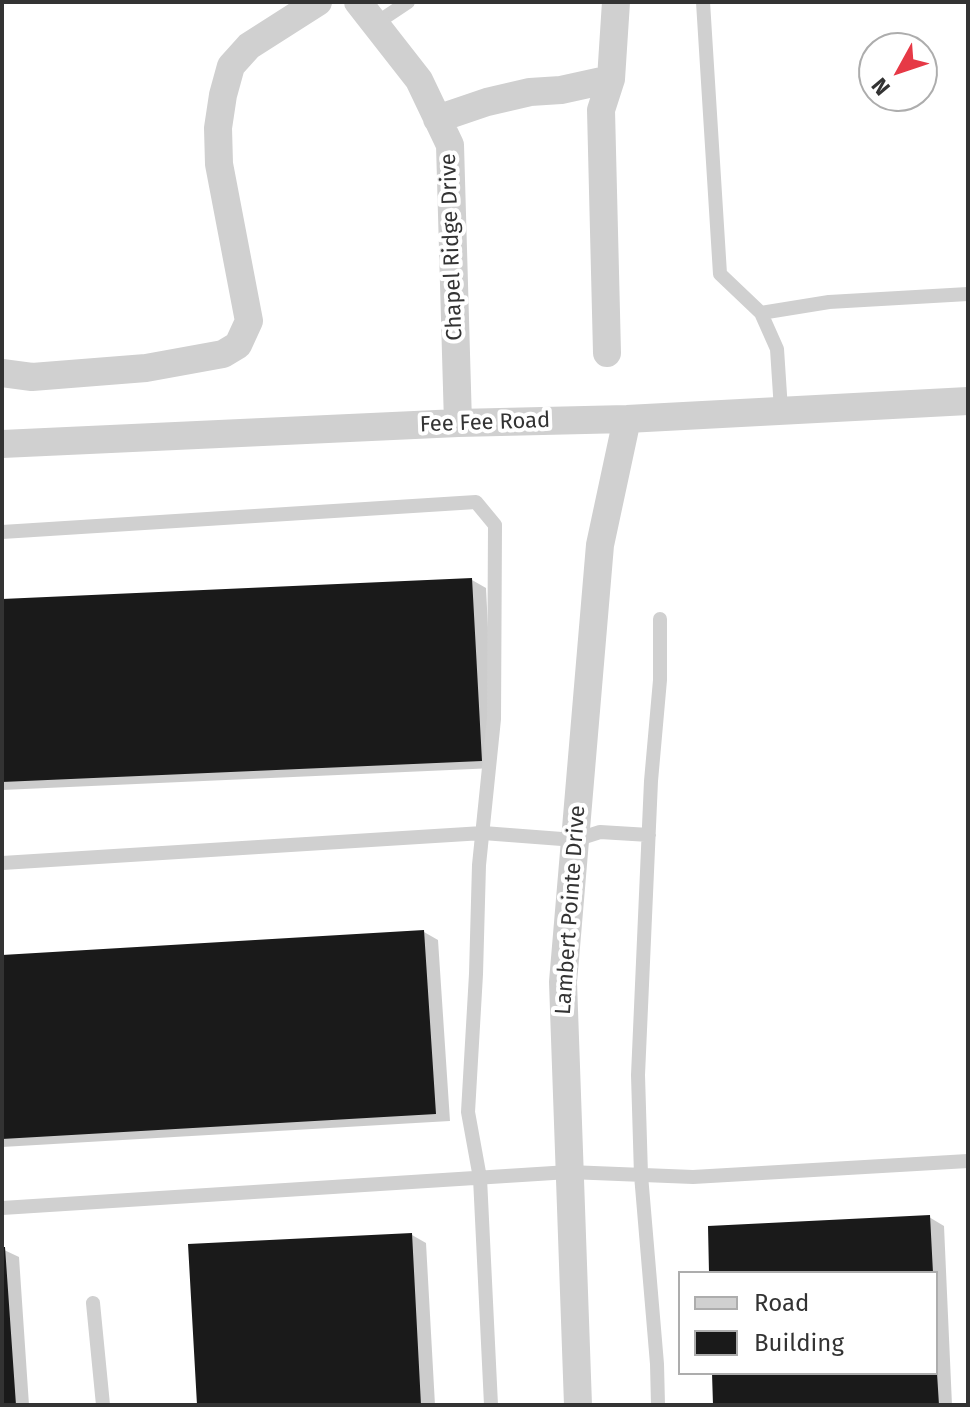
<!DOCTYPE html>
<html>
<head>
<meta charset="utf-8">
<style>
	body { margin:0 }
	#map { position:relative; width:970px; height:1407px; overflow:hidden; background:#fff; font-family:"Fira Sans",sans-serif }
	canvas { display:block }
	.frame { position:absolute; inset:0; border:4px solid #333; pointer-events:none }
	.legend { position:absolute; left:678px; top:1271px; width:260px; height:104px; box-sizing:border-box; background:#fff; border:2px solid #adadad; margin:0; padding:10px 14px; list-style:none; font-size:24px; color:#333 }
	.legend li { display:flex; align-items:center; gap:16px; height:40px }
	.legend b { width:40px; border:2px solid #adadad }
	.north { position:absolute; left:858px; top:32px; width:80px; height:80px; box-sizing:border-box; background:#fff; border:2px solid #adadad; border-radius:50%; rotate:230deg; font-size:22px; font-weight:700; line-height:32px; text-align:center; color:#333 }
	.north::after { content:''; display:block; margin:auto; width:28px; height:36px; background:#e63946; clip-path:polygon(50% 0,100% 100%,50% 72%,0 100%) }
</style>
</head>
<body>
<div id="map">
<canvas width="970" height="1407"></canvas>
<div class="frame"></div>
<ul class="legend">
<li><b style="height:10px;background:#d0d0d0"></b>Road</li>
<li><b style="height:22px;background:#1a1a1a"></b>Building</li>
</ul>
<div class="north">N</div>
</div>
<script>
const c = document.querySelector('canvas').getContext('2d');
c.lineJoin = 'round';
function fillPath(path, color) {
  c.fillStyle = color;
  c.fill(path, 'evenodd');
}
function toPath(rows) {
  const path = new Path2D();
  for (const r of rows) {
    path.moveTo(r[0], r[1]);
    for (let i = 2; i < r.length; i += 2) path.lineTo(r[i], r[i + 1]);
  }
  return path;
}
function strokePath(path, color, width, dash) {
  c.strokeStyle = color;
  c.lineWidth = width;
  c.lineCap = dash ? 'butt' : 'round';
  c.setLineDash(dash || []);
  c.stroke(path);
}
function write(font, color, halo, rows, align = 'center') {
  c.font = font + ' "Fira Sans",sans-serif';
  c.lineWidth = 8;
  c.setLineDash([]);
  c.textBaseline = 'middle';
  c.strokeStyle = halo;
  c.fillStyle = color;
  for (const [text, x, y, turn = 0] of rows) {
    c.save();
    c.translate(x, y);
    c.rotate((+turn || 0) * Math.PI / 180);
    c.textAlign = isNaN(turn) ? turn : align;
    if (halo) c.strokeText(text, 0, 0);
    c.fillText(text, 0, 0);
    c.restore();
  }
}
fillPath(toPath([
	[472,580,486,588,495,768,2,790,2,601],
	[424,932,438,940,450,1121,2,1147,2,957],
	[929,1217,944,1226,952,1405,715,1405,714,1373,936,1373,936,1273,711,1273],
	[412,1235,426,1243,435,1405,199,1405],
	[2,1249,19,1257,29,1405,2,1405]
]), '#0003');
fillPath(toPath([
	[472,578,482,761,2,782,2,599],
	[424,930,436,1114,2,1139,2,955],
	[930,1215,933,1273,709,1273,708,1226],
	[412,1233,421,1405,197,1405,188,1244],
	[2,1247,5,1247,16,1405,2,1405],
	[712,1373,937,1373,939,1405,713,1405]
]), '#1a1a1a');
strokePath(toPath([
	[703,2,720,274,761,313,777,349,781,410],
	[375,24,408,2],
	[761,313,829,302,968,294],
	[2,532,476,502,495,525,494,719,479,865,476,974,468,1112,480,1178,491,1405],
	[2,863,483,833,575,840,600,832,649,835],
	[2,1208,569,1172,693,1177,968,1161],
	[93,1303,103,1405],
	[658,1405,657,1364,641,1175,638,1075,651,781,660,680,660,619]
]), '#d0d0d0', 14);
strokePath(toPath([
	[358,2,419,80,450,145,458,423],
	[437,119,487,102,530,92,561,90,611,79],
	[607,353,601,110,611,79,616,2],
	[2,373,32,377,146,368,223,354,238,345,249,321,219,164,218,128,223,95,231,66,249,46,318,2],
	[2,444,458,423,627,419,968,401],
	[578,1405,563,982,600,545,627,419]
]), '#d0d0d0', 28);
write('22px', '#333', '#fff', [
	["Chapel Ridge Drive",452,247,-92],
	["Fee Fee Road",485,423,-2],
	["Lambert Pointe Drive",571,910,-86]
]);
</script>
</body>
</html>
